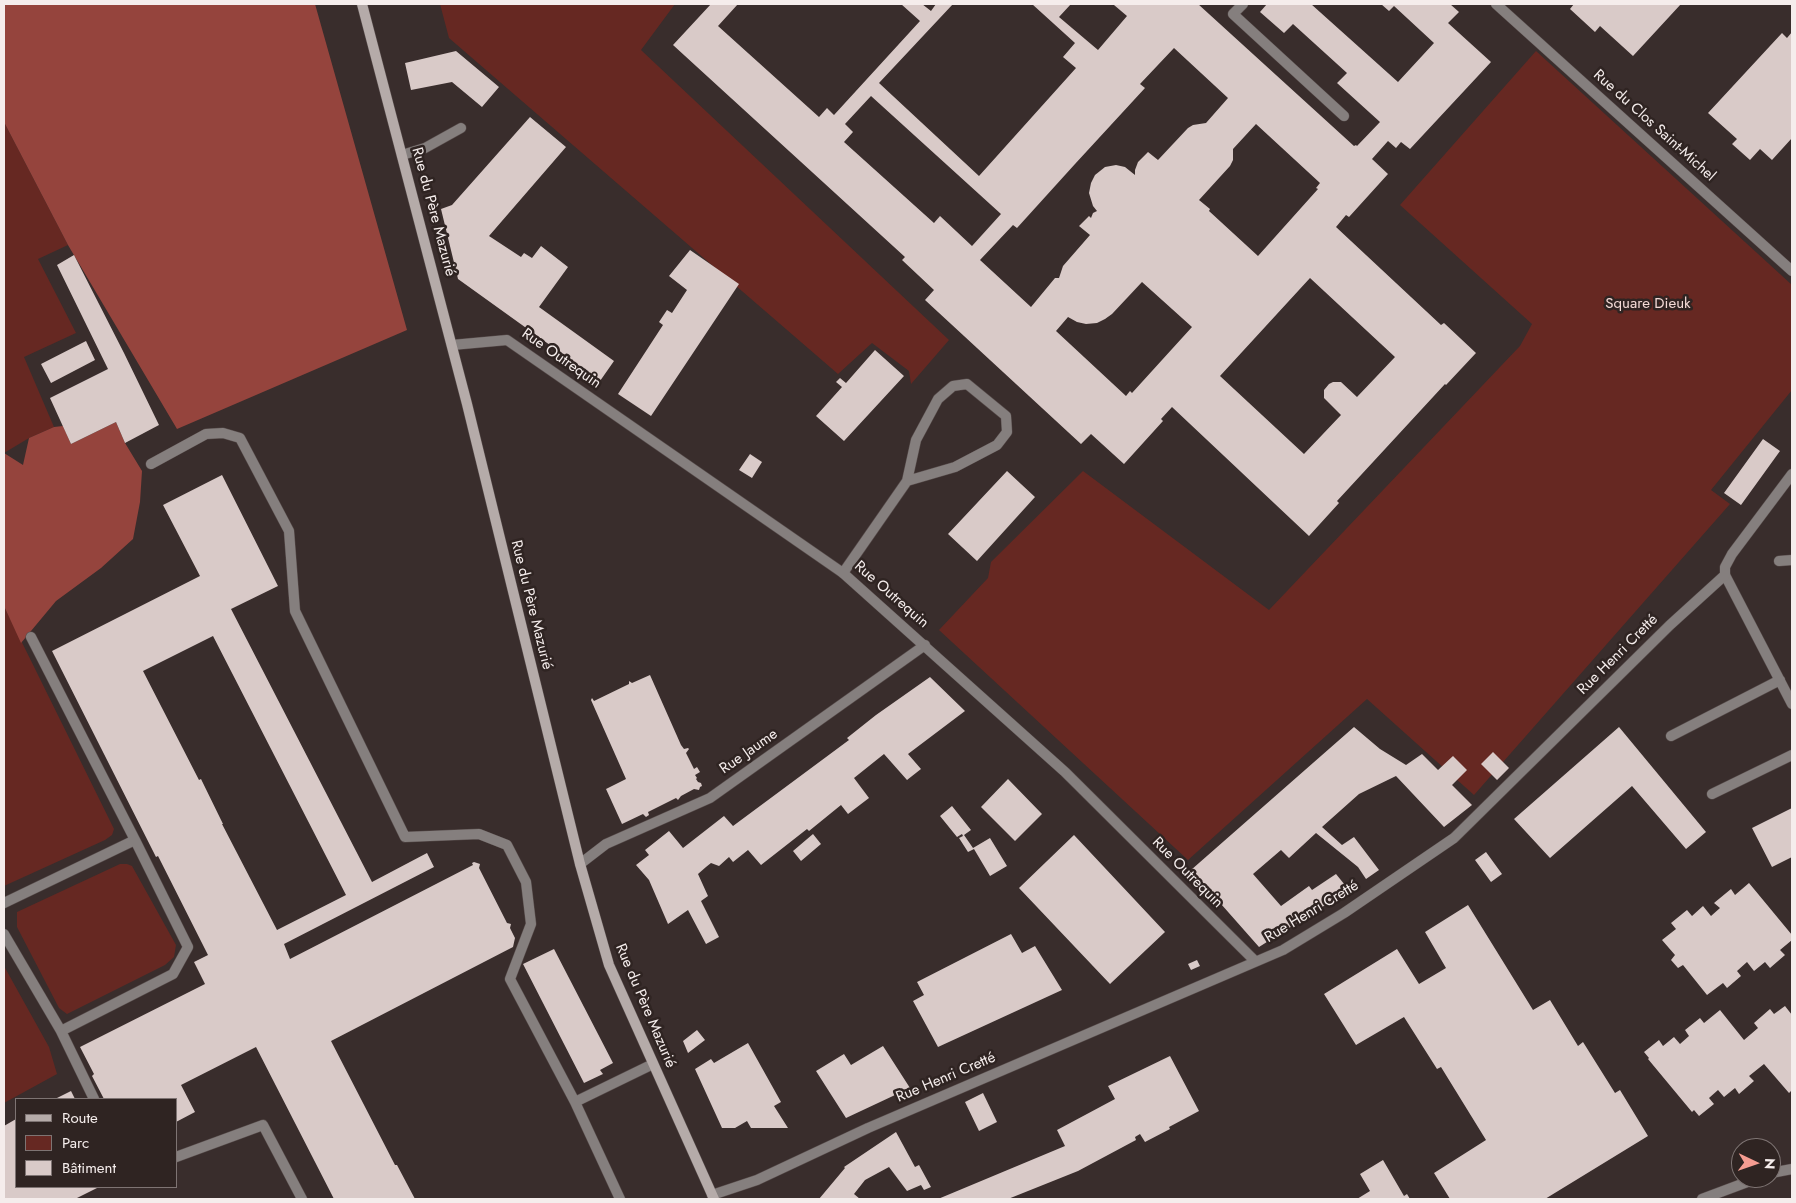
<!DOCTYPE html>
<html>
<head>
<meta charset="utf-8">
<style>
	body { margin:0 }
	#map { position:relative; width:1796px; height:1203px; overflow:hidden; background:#392d2c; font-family:Jost,sans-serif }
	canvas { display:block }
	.frame { position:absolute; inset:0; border:5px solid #f5edec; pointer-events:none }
	.legend { position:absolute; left:15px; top:1098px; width:162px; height:90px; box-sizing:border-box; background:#2f2422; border:1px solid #7e7473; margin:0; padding:6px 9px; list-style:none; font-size:15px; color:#f5edec }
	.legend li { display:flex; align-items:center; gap:10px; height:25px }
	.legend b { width:25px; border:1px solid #7e7473 }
	.north { position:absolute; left:1731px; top:1138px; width:50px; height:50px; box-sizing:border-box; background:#2f2422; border:1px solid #7e7473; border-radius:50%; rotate:93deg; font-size:14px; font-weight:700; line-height:20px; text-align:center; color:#f5edec }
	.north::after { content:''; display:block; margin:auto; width:18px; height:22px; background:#f59c91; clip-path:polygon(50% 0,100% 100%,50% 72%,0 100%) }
</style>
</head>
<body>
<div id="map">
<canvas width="1796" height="1203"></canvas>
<div class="frame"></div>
<ul class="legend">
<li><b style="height:6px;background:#b5aba9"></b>Route</li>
<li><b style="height:14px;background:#662822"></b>Parc</li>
<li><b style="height:14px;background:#d9cac8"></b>Bâtiment</li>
</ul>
<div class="north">N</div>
</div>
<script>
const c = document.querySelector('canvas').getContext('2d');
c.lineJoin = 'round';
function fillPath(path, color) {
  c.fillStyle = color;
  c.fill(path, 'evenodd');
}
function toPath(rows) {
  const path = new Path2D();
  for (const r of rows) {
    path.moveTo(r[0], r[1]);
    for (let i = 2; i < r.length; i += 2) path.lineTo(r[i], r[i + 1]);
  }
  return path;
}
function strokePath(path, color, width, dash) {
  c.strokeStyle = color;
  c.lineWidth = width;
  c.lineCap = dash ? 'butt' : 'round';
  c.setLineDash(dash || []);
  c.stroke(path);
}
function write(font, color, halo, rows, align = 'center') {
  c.font = font + ' Jost,sans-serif';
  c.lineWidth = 5;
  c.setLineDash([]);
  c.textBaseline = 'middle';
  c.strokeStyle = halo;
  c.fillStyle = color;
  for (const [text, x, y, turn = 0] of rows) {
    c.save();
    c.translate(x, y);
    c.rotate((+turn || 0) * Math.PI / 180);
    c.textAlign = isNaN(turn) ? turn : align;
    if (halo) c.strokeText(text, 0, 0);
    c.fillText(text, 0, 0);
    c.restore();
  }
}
fillPath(toPath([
	[440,4,675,4,641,50,949,340,911,384,909,371,872,343,838,374,449,38],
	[1536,51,1792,285,1792,390,1711,490,1730,504,1474,795,1367,699,1188,860,939,630,988,578,991,562,1083,471,1269,610,1520,346,1532,324,1400,205],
	[4,122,68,245,38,259,76,333,24,357,54,427,29,438,4,453],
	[4,606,114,829,112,835,105,840,4,886],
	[120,864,127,864,132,866,176,945,174,957,165,965,67,1014,59,1008,17,927,17,912],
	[4,966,49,1047,57,1074,4,1103]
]), '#662822');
fillPath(toPath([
	[4,4,315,4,407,330,177,429,68,245,4,122],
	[116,422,125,443,142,471,140,502,133,539,101,568,56,601,21,643,4,606,4,453,23,465,29,438,54,427,63,426,71,444]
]), '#95443d');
fillPath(toPath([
	[711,4,738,4,718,26,819,117,827,108,834,115,920,21,901,4,922,4,931,11,936,4,953,4,879,83,979,176,1076,68,1063,57,1075,43,1032,4,1071,4,1059,17,1098,50,1127,16,1114,5,1116,4,1198,4,1354,146,1356,145,1357,146,1380,122,1337,83,1347,73,1293,24,1284,33,1260,12,1267,4,1311,4,1398,82,1434,43,1394,6,1389,11,1381,4,1450,4,1459,12,1448,23,1491,62,1410,149,1401,142,1396,148,1388,141,1372,159,1388,174,1349,217,1346,215,1336,227,1441,325,1444,323,1476,353,1446,385,1445,384,1337,501,1339,503,1309,536,1172,407,1161,419,1163,421,1124,464,1091,434,1081,444,925,300,934,290,902,260,905,257,673,45],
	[1174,48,1228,98,1206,123,1193,125,1188,128,1158,160,1148,152,1138,162,1135,170,1135,175,1125,167,1116,165,1105,167,1095,175,1091,183,1089,193,1093,206,1097,211,1093,213,1091,218,1089,216,1079,226,1090,235,1063,266,1059,278,1055,278,1031,307,980,260,1013,225,1017,228,1075,164,1145,88,1140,84],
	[871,96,1001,214,972,246,940,216,934,223,844,142,853,132,845,124],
	[1256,124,1320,183,1316,188,1318,189,1258,256,1209,211,1210,209,1199,200,1230,166,1233,160,1233,149],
	[1310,278,1395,357,1357,397,1341,382,1333,382,1329,384,1324,390,1324,398,1341,415,1304,454,1220,376],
	[1142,282,1192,327,1132,393,1130,391,1126,396,1056,331,1068,317,1077,322,1086,324,1097,323,1105,319,1112,314],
	[1574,4,1681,4,1633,56,1600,26,1595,32,1570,9],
	[1792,32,1792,138,1772,160,1760,149,1750,160,1732,144,1737,139,1708,113,1782,33,1787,38],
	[456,51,499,87,482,107,452,82,411,90,405,63],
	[530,117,566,147,489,236,521,257,524,253,532,258,541,246,568,267,539,307,614,361,600,381,458,279,441,209,452,205],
	[690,250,739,284,651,416,618,394,663,325,659,322,667,310,672,313,687,290,669,276],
	[74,255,124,353,159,425,125,443,116,422,71,444,50,398,108,369,57,265],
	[86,341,95,360,51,383,41,364],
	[875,350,904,376,844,441,816,416,842,387,836,382,840,378,846,383],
	[1763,439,1780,451,1741,505,1724,493],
	[750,454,762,462,752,478,739,470],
	[1007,471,1035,497,977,561,948,534],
	[222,475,278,586,231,609,372,882,427,853,434,867,284,944,290,959,473,865,472,863,474,862,480,864,479,868,507,923,511,924,510,928,515,938,513,947,331,1041,395,1165,397,1165,415,1199,334,1199,256,1047,181,1085,195,1112,176,1122,176,1099,104,1099,92,1076,94,1074,80,1047,205,984,194,962,208,955,158,856,156,857,52,651,200,576,163,505],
	[213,636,346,895,277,930,222,824,223,824,201,779,199,780,143,671],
	[650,675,681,745,684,749,688,748,689,749,686,753,694,769,697,767,700,772,695,775,697,778,696,779,698,782,701,783,702,786,700,787,699,790,694,789,681,796,678,800,676,798,648,812,649,815,646,817,643,814,622,824,606,789,626,779,591,700,592,698,594,701,629,684,629,681,632,683],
	[930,677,965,711,908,754,921,769,907,780,884,754,854,778,869,798,848,814,841,805,809,831,807,829,761,865,748,850,733,862,729,857,719,866,711,863,706,867,698,874,708,896,701,901,719,937,706,944,688,910,668,924,649,880,636,865,649,855,645,850,669,831,683,848,724,816,733,826,849,740,847,738,876,715],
	[1354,727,1380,749,1406,765,1422,754,1438,770,1453,756,1467,770,1452,785,1472,805,1444,827,1396,776,1359,794,1322,827,1342,845,1354,837,1379,870,1366,879,1358,867,1316,833,1289,858,1281,850,1253,874,1281,906,1309,886,1312,890,1336,874,1349,890,1259,947,1191,870],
	[1619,727,1706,832,1686,849,1632,786,1550,858,1514,819],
	[1493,752,1509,768,1497,780,1481,764],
	[1008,779,1042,814,1015,841,981,807],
	[952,806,971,830,964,835,973,848,990,838,1007,866,990,876,974,849,968,852,959,838,963,836,962,834,957,837,940,816],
	[1792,808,1792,857,1772,867,1752,828],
	[813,834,821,844,801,861,793,851],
	[1074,835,1165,932,1110,984,1019,888],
	[1486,852,1502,874,1491,882,1475,860],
	[1749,883,1792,935,1792,940,1780,950,1785,955,1770,968,1765,962,1754,971,1747,962,1737,971,1741,976,1727,988,1723,983,1707,995,1683,965,1678,968,1671,960,1675,955,1662,940,1676,929,1671,923,1687,910,1692,916,1703,906,1711,916,1720,908,1714,903,1731,889,1735,895],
	[1468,905,1533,1010,1550,1000,1578,1046,1583,1042,1615,1093,1620,1090,1648,1136,1545,1199,1450,1199,1434,1173,1486,1140,1441,1067,1437,1069,1404,1017,1356,1045,1324,994,1397,949,1419,984,1446,968,1425,932],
	[1011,934,1022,953,1035,946,1062,990,938,1047,913,1001,924,995,917,982],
	[554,949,613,1063,600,1070,603,1074,584,1083,523,964],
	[1197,960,1200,966,1191,970,1188,964],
	[1785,1006,1792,1015,1792,1090,1789,1093,1764,1064,1749,1076,1754,1081,1739,1094,1735,1088,1724,1097,1718,1090,1709,1098,1714,1104,1699,1116,1694,1110,1692,1112,1648,1059,1649,1058,1644,1052,1659,1040,1663,1046,1674,1037,1680,1044,1689,1036,1685,1030,1700,1018,1704,1023,1720,1010,1744,1040,1758,1028,1754,1023,1770,1009,1774,1014],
	[697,1030,705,1040,688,1053,683,1041],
	[748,1043,781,1102,774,1106,788,1128,751,1128,747,1121,735,1128,722,1128,695,1069,711,1059,714,1063],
	[883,1046,910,1088,846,1118,816,1071,844,1054,851,1065],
	[1170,1056,1199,1111,1169,1127,1170,1129,1145,1142,1140,1134,1135,1137,1136,1140,1078,1171,1008,1199,938,1199,1065,1146,1057,1130,1115,1099,1108,1086],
	[71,1091,75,1099,55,1099],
	[983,1093,997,1122,979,1131,965,1102],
	[16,1119,16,1187,99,1187,75,1199,4,1199,4,1126],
	[896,1132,915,1167,919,1165,931,1187,924,1190,921,1185,907,1191,889,1167,865,1180,854,1194,860,1199,819,1199,845,1168,844,1167],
	[1383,1160,1404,1196,1407,1194,1410,1199,1357,1199,1370,1191,1360,1174]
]), '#d9cac8');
const service = toPath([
	[1243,4,1233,14,1344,116],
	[402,155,425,148,461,128],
	[151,464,206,434,223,433,240,438,289,531,295,611,405,837,479,834,507,845,526,882,531,924,510,979,575,1102],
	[843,573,907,481,955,467,997,445,1007,432,1006,416,967,384,953,386,938,399,916,440,907,481],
	[1725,575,1792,704],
	[1671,736,1780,680],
	[1712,794,1792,755],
	[4,903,135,840,31,637],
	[4,934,61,1031,173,974,188,947,135,840],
	[61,1031,94,1099],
	[176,1157,263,1125,302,1199],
	[620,1199,575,1102,653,1064]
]);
const pedestrian = toPath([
	[452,345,507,340,843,573,1065,772,1255,961],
	[580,864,606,844,710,798,925,645]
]);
const minor = toPath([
	[1496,4,1792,271],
	[1779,561,1792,560],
	[1771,1173,1792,1169],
	[712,1195,757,1180,868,1128,1283,950,1344,913,1454,838,1670,625,1725,575,1725,567,1732,554,1792,474],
	[1702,1199,1758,1178]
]);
const secondary = toPath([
	[362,4,467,404,580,864,609,965,714,1199]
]);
strokePath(service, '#574c4b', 11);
strokePath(pedestrian, '#574c4b', 11);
strokePath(minor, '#574c4b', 11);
strokePath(secondary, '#574c4b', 11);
strokePath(service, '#857f7e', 10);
strokePath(pedestrian, '#857f7e', 10);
strokePath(minor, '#857f7e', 10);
strokePath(secondary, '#b5aba9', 10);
write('15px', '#f5edec', '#2f2422', [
	["Rue du Clos Saint-Michel",1654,126,42],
	["Rue du Père Mazurié",433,212,75],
	["Rue Outrequin",561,359,35],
	["Rue Outrequin",891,595,41],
	["Rue du Père Mazurié",531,605,76],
	["Rue Henri Cretté",1618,655,-45],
	["Rue Jaume",749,752,-35],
	["Rue Outrequin",1187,873,45],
	["Rue Henri Cretté",1312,912,-31],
	["Rue du Père Mazurié",645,1006,67],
	["Rue Henri Cretté",946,1078,-23]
]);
write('15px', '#f3dad6', '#2f2422', [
	["Square Dieuk",1648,304]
]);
</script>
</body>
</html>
